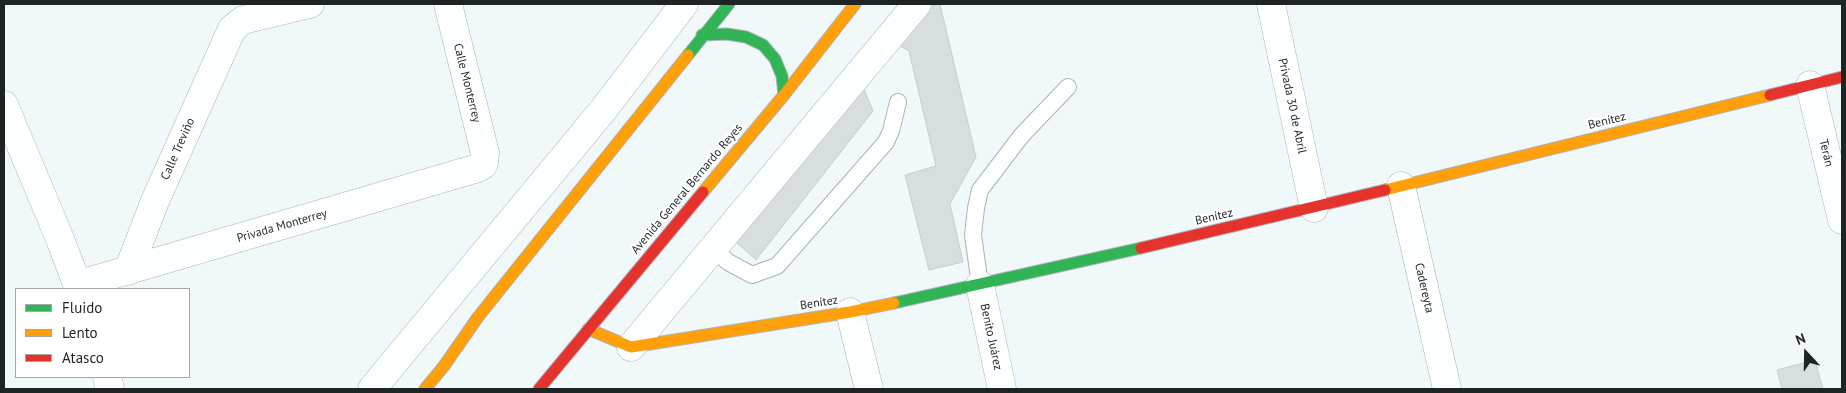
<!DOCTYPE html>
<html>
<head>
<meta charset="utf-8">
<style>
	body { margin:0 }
	#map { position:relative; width:1846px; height:393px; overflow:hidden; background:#f1f8fa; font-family:"PT Sans",sans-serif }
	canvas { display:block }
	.frame { position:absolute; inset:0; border:5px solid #1e2426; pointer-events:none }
	.legend { position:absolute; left:15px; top:288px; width:175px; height:90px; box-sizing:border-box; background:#fff; border:1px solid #a5a7a8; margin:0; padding:6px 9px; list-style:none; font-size:15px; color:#1e2426 }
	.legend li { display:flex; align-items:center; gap:10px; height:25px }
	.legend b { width:25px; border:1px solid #a5a7a8 }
	.north { position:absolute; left:1781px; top:328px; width:50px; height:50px; -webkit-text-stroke:4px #fff; paint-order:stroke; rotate:339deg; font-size:14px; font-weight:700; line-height:20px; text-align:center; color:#1e2426 }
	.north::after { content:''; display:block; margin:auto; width:18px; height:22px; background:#1e2426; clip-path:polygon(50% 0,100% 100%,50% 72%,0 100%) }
</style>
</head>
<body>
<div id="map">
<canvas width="1846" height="393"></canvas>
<div class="frame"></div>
<ul class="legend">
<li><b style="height:6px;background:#30b455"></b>Fluido</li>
<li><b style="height:6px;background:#ff9f0a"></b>Lento</li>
<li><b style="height:6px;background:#e5322d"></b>Atasco</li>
</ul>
<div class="north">N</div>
</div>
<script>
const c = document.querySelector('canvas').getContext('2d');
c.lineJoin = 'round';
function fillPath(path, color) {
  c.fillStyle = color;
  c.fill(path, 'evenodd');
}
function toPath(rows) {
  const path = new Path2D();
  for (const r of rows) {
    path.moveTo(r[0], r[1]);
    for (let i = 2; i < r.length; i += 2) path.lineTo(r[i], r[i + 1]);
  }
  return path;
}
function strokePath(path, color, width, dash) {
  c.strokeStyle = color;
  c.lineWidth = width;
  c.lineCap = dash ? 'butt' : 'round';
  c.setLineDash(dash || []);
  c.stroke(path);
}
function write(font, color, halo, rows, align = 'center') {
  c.font = font + ' "PT Sans",sans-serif';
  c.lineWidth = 4.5;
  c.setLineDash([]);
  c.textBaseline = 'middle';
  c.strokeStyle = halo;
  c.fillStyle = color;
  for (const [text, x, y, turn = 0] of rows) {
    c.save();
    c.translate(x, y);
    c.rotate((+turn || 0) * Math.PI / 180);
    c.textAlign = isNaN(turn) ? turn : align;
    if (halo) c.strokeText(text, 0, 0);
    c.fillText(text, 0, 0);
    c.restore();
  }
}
const building = toPath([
	[923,4,940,4,976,157,950,204,963,262,929,270,905,175,936,166,909,51,893,42,923,4],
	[861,82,873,111,756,260,735,241,861,82],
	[1815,360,1823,389,1782,389,1777,370,1815,360]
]);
fillPath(building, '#d8dee0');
strokePath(building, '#c7cdce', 1);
const lane = toPath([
	[713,249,728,262,752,275,777,266,886,142,891,131,898,102],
	[980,285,973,235,976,208,980,190,1022,135,1068,87]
]);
const street = toPath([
	[1271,4,1314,208],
	[1810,85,1842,220],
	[4,105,60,239,79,289],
	[1401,186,1447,389],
	[128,271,155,201,232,29,243,20,310,4],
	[77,285,478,168,483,165,484,162,485,153,448,4],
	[980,285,1002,389],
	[850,312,869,389],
	[631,347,917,4],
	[107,377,110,389],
	[372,389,604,109,684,4]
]);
const fast = toPath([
	[702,35,727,34,746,37,763,45,775,59,782,76,784,95],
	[688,55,729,4],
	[894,303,1141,248]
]);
const slow = toPath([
	[1385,190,1770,95],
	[703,192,784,95,855,4],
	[588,329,631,347,850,312,894,303],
	[425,389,444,366,478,317,688,55]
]);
const jam = toPath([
	[1770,95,1842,77],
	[1141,248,1385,190],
	[539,389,703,192]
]);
strokePath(lane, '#adb3b5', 18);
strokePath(street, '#adb3b5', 29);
strokePath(fast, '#adb3b5', 13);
strokePath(slow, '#adb3b5', 13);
strokePath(jam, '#adb3b5', 13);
strokePath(lane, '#fdfefe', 16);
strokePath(street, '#fdfefe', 28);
strokePath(fast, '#30b455', 11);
strokePath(slow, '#ff9f0a', 11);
strokePath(jam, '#e5322d', 11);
write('12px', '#1e2426', '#fff', [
	["Calle Monterrey",467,83,76],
	["Privada 30 de Abril",1292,106,78],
	["Benítez",1607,121,-14],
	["Calle Treviño",178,149,-66],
	["Terán",1826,153,77],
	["Avenida General Bernardo Reyes",687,189,-50],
	["Benítez",1214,217,-13],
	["Privada Monterrey",282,226,-16],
	["Cadereyta",1424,288,77],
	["Benítez",819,303,-9],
	["Benito Juárez",991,337,78]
]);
</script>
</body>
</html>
